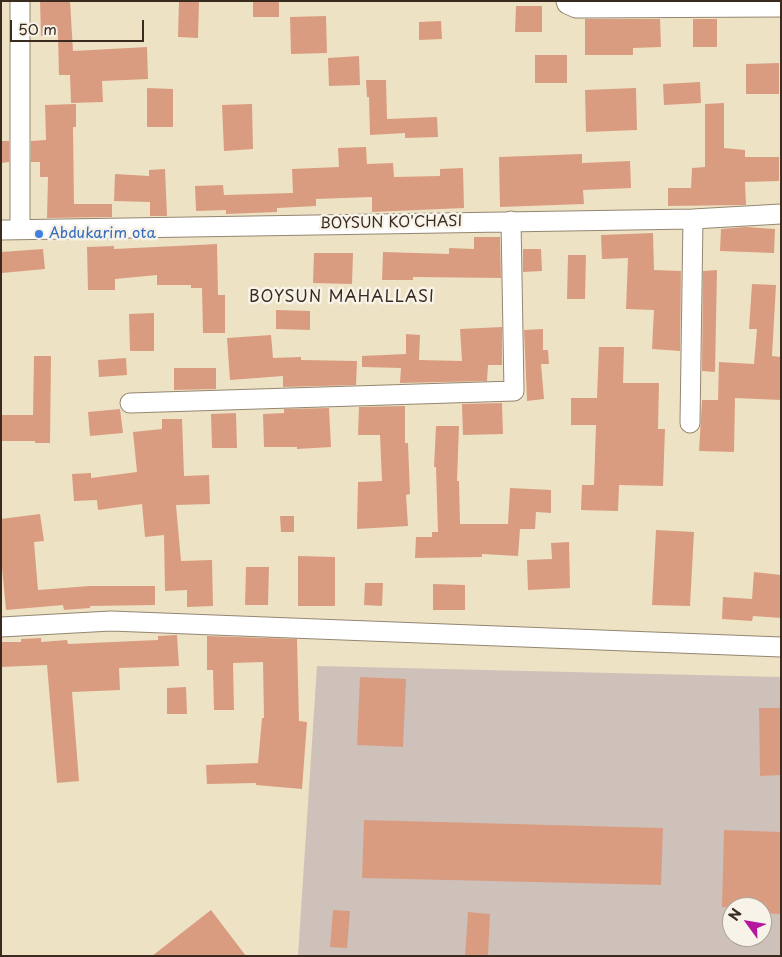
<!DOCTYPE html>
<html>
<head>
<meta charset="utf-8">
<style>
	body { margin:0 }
	#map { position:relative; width:782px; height:957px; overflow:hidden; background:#eee2c4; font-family:"Playpen Sans",sans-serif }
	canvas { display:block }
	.frame { position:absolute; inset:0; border:2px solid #3b2a1e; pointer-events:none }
	.north { position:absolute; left:722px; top:897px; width:50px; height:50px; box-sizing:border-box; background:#f7f3e8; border:1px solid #aca397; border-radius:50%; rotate:302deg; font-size:14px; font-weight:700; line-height:20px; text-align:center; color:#3b2a1e }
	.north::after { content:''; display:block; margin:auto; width:18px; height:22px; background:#b5179e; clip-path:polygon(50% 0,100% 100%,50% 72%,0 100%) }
	.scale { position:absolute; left:10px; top:20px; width:134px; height:22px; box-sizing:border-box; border:2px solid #3b2a1e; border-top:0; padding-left:6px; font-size:15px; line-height:18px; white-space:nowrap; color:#3b2a1e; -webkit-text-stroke:4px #f7f3e8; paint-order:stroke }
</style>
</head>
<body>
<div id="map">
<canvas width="782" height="957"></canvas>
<div class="frame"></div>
<div class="north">N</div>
<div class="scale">50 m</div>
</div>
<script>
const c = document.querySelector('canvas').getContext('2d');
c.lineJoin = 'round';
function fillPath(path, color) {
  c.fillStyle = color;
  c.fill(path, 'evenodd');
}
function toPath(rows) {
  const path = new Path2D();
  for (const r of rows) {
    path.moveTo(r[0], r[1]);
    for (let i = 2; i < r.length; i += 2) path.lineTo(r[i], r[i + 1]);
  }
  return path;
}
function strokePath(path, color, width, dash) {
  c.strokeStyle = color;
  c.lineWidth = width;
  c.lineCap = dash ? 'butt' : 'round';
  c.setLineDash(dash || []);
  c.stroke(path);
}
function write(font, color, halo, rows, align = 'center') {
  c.font = font + ' "Playpen Sans",sans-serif';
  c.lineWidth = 5;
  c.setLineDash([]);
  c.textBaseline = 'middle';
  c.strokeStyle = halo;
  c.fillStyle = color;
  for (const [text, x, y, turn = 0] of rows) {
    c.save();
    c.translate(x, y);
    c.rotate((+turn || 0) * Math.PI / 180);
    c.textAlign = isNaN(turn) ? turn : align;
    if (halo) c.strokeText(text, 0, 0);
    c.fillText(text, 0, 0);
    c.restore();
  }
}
fillPath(toPath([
	[317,666,781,677,781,956,298,956],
	[732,907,762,907,762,937,732,937]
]), '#cec1ba');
fillPath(toPath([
	[40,1,70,1,73,51,147,47,148,79,102,81,103,102,71,103,70,75,59,75,58,35,41,36],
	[179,1,199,1,198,38,178,37],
	[253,1,279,1,279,17,253,17],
	[516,6,542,6,542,32,515,32],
	[326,16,327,53,291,54,290,17],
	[585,19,660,19,661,47,633,48,633,55,585,55],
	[693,19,717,19,717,47,693,47],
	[441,21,442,39,419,40,419,22],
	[535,55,567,55,567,83,535,83],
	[359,56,360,85,329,86,328,58],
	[779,63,779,94,746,94,746,64],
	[366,80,386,80,387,119,437,117,438,137,405,138,405,133,370,135,369,97,367,97],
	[700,82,701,103,664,105,663,84],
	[147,88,173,89,173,127,147,127],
	[636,88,637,130,586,132,585,90],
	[724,103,724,148,745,150,745,157,779,157,779,181,745,182,746,205,668,206,668,188,691,188,692,168,705,167,705,104],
	[76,104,76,127,73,127,74,204,112,204,112,217,47,218,48,177,40,177,40,162,31,162,31,141,46,140,45,105],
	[252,104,253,149,224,151,222,105],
	[1,141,9,141,9,162,1,163],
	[366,147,367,164,393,163,394,177,440,176,440,169,463,168,464,208,372,212,372,197,316,199,316,206,277,208,277,212,226,214,226,210,196,211,195,186,223,185,224,195,293,193,292,169,339,167,338,148],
	[582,154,582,163,630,161,631,188,583,190,584,204,500,207,499,157],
	[165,169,167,216,150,216,150,202,114,201,115,174,149,176,149,170],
	[746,227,775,229,774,253,720,251,721,229],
	[653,233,654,270,681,271,680,351,652,349,654,310,626,309,628,258,602,259,601,235],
	[474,237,500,237,501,278,413,277,413,280,382,280,383,252,449,254,449,248,474,249],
	[217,244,218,295,225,295,225,333,203,333,202,288,191,288,191,285,157,285,157,275,115,279,115,290,88,290,87,247,114,246,114,249],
	[43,249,45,269,2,273,1,252],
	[523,249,541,249,542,271,523,272],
	[314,253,353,253,352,284,313,283],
	[568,255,586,255,585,299,567,299],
	[717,270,715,372,702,371,703,271],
	[752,284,776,285,772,356,781,357,781,400,735,398,734,452,699,451,702,400,718,400,719,362,754,364,757,329,749,329],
	[276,310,310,311,310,330,276,329],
	[154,313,154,351,130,351,129,314],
	[502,327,502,365,488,365,487,381,400,383,401,368,362,367,362,356,406,354,406,334,420,335,419,360,462,361,460,329],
	[543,329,543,350,548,350,549,364,541,364,544,399,527,401,524,330],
	[271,335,273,358,301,357,301,360,357,361,356,385,283,387,283,376,230,380,227,338],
	[599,347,624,347,623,383,659,383,658,429,665,429,663,486,619,485,618,511,581,510,582,485,594,485,596,425,571,425,571,398,597,398],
	[34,356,51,356,50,443,35,443,35,441,1,441,1,415,33,415],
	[126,358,127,375,99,377,98,360],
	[174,368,216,368,216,389,174,390],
	[502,403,503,434,463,435,462,404],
	[405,406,405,443,408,443,410,494,406,495,408,526,357,529,358,482,382,481,380,435,358,435,359,407],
	[329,408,331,447,297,449,297,447,264,447,263,414,284,413,284,409],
	[120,409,123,433,90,436,88,412],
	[236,413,237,448,212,448,211,414],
	[162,419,182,419,184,476,209,475,210,504,176,505,181,561,212,560,213,606,187,607,187,590,165,591,164,535,145,537,142,504,98,510,97,500,74,501,72,474,91,473,91,478,137,472,133,432,162,429],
	[436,426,459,426,457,481,459,481,460,524,508,524,510,488,551,490,551,513,536,512,535,529,520,529,518,556,482,554,482,557,415,558,416,537,432,537,432,532,438,532,436,467,434,467],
	[40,514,44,541,34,542,38,590,89,586,155,586,155,605,90,606,90,608,64,610,63,605,6,610,1,557,1,519],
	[280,516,294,516,294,532,281,532],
	[656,530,694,532,690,606,652,605],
	[569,542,570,588,528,590,527,560,552,559,551,543],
	[298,556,335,557,335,606,298,606],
	[246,567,269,567,268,605,245,605],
	[754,572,781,575,781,618,753,616,752,621,722,619,723,597,752,599],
	[365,583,383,583,382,606,364,605],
	[433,584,465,585,465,610,433,610],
	[177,635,179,666,119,668,120,690,72,692,79,781,57,783,47,665,1,667,1,642,21,642,21,639,41,638,41,642,67,640,68,644,158,640,158,636],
	[207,636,297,639,299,721,307,722,302,789,256,785,256,783,207,784,206,765,258,763,262,718,264,718,263,662,233,663,234,710,214,710,213,670,207,670],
	[360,677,406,679,403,747,357,745],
	[186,687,187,714,167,714,167,688],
	[759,708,781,708,781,775,760,776],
	[364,820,663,828,661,885,362,878],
	[724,830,781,832,781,914,762,913,762,907,722,907],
	[211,910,246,956,152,956],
	[333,910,350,911,347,948,330,947],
	[468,912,490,914,488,956,465,956]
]), '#da9c81');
const minor = toPath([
	[566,1,567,4,576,8,781,7],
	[20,229,20,1],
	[1,230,693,219,781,214],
	[130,403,514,391,511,221],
	[690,423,693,219],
	[1,627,111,621,781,647]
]);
strokePath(minor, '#948671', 21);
strokePath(minor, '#fff', 19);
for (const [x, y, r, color] of [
	[39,234,5,"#3f7fe0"]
]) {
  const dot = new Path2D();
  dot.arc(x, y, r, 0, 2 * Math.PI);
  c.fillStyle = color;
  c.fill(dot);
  strokePath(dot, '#f7f3e8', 2);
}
write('15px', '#3b2a1e', '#f7f3e8', [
	["BOYSUN KO'CHASI",391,223,-1]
]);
write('15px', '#366cbe', '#f7f3e8', [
	["Abdukarim ota",49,234]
], 'left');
c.letterSpacing = '1px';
write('16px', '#3b2a1e', '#f7f3e8', [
	["BOYSUN MAHALLASI",342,298]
]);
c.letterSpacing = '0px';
</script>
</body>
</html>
